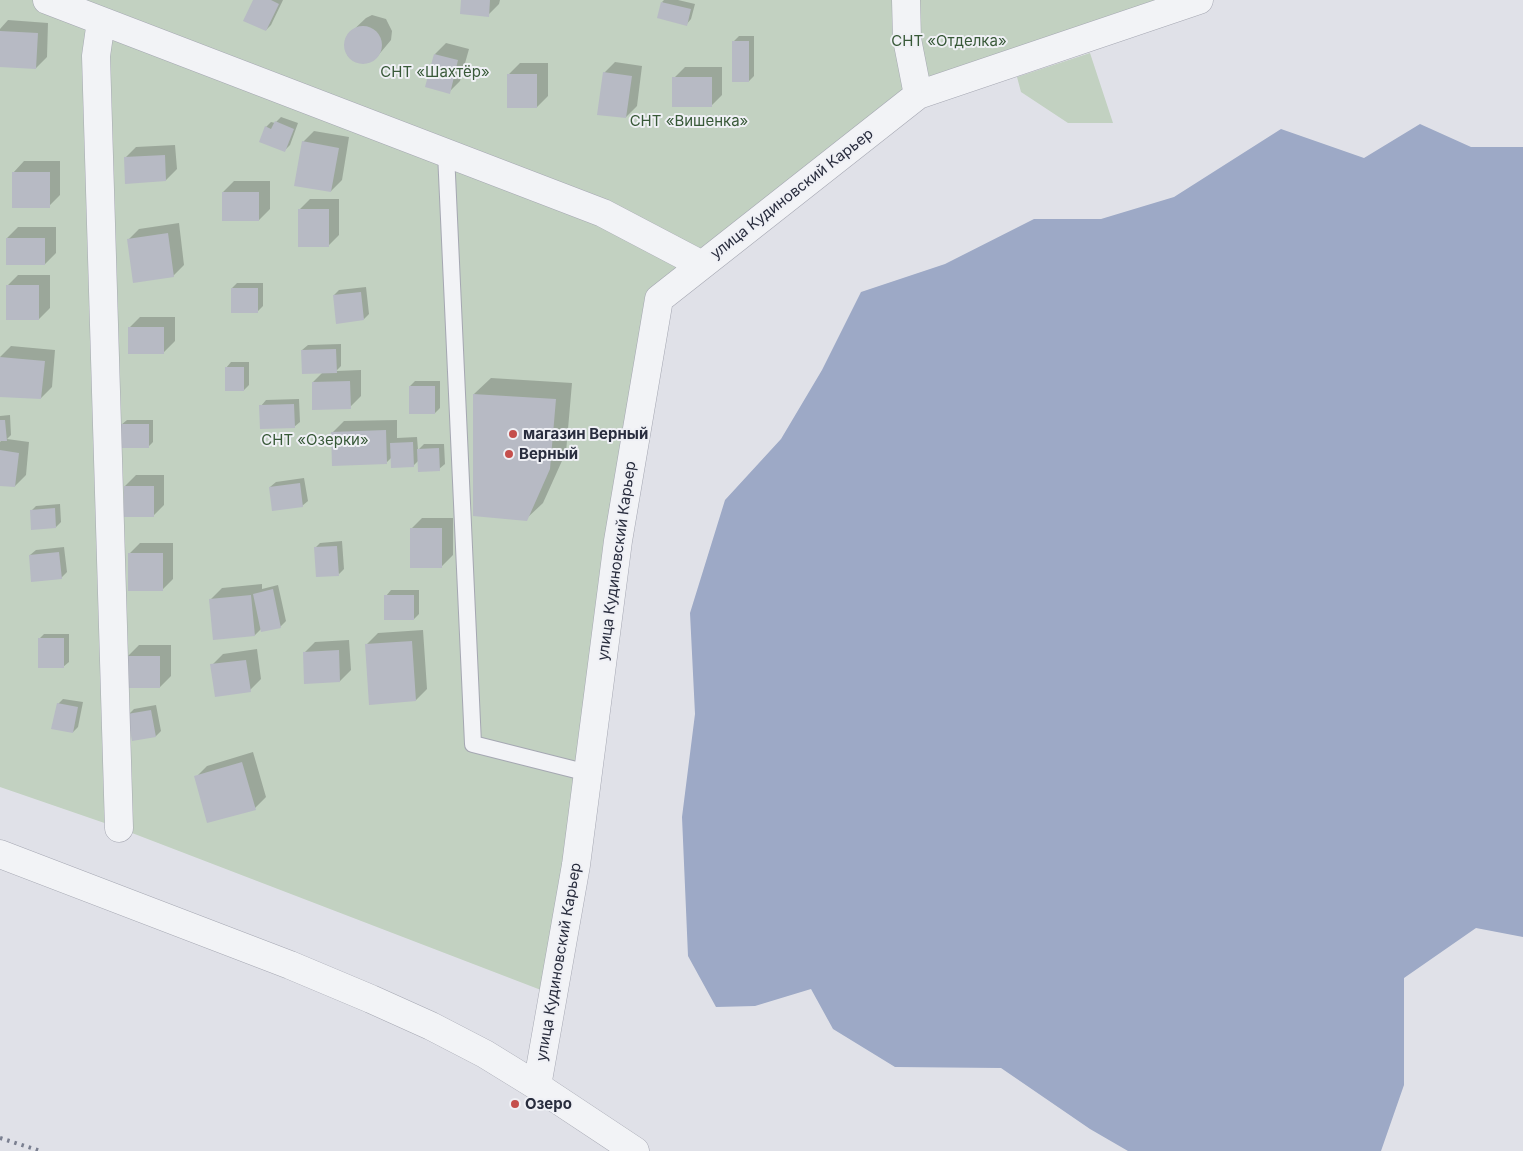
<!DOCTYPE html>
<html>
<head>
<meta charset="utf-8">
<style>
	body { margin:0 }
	canvas { display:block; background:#e0e1e8 }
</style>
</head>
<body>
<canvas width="1523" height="1151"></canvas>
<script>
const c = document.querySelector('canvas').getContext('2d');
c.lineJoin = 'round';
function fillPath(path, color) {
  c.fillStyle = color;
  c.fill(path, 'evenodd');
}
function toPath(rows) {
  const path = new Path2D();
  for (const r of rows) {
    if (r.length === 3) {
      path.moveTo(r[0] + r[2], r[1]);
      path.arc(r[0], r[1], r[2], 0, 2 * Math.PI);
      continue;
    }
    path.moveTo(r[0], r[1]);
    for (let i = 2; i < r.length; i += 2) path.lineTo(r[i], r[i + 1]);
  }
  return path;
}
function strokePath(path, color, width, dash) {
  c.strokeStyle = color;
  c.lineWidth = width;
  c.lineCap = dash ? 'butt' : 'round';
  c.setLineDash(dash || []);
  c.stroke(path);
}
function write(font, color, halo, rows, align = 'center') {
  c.font = font + ' Inter,sans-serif';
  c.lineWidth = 4;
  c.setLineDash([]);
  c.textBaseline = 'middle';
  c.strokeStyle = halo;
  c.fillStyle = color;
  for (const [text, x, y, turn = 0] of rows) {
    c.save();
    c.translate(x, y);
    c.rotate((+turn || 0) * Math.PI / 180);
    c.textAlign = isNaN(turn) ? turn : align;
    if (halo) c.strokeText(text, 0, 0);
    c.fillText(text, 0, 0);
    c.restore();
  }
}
fillPath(toPath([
	[0,0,1199,0,918,95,659,299,554,995,119,828,0,787],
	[1090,53,1113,123,1068,123,1021,92,1017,77]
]), '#c2d1c1');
fillPath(toPath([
	[1420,124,1471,147,1523,147,1523,937,1476,928,1404,978,1404,1085,1381,1151,1128,1151,1090,1129,1001,1068,895,1067,833,1029,811,989,755,1006,716,1007,688,956,682,817,695,714,690,613,725,500,781,439,822,370,861,292,945,264,1034,219,1101,219,1174,197,1281,129,1364,158]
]), '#9da9c6');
fillPath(toPath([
	[254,0,283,0,271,25,266,30],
	[462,0,500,0,499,4,488,15],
	[664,0,678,0,695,4,691,19,686,25,662,2],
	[372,15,386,19,392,31,391,40,376,58,368,63,363,63,353,60,348,56,345,49,345,40,348,35,366,18],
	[8,20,48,23,47,57,36,68,0,66,0,29],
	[739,36,754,36,754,76,749,81,733,42],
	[446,43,469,49,460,81,449,92,435,54],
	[615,62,642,66,637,106,626,117,604,73],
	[520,63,548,63,548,96,537,107,509,74],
	[685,67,722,67,722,95,711,106,674,78],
	[281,117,298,123,290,145,284,151,266,127,271,122,275,123],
	[314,131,349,137,342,180,331,191,303,142],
	[175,145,177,169,166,180,125,158,136,147],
	[24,161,60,161,60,195,49,206,13,173],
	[234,181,270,181,270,209,259,220,223,192],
	[310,199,339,199,339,235,328,246,299,210],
	[179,223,184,265,173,276,128,240,139,229],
	[18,227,56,227,56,253,45,264,7,238],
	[18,275,50,275,50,308,39,319,7,286],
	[237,283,263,283,263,306,258,311,232,288],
	[366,287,369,314,364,319,334,295,339,290],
	[140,317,175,317,175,341,164,352,129,328],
	[341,344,341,366,336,371,361,370,361,396,350,407,313,382,323,372,302,350,308,345],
	[11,346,55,350,52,387,41,398,0,395,0,357],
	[231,362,249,362,249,385,244,390,226,368],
	[491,378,572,383,566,452,543,503,526,519,474,394],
	[415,381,440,381,440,408,435,413,410,386],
	[299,399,300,422,294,427,261,406,266,400],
	[10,415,11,435,7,439,29,442,26,475,15,486,0,485,0,442,2,440,0,440,0,416],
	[127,420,153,420,153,442,148,447,121,425],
	[397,420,397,438,417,437,418,450,424,444,444,444,445,464,439,469,419,460,413,466,392,457,387,462,333,432,344,421],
	[136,475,164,475,164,505,153,516,125,486],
	[304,478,308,501,302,506,270,487,276,482],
	[60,504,61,522,56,527,31,511,36,506],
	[422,518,453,518,453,555,442,566,411,529],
	[342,541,344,569,339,574,315,548,320,543],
	[140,543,173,543,173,579,162,590,129,554],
	[64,547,67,572,61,578,30,555,36,550],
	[262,584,262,589,278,585,286,621,280,627,262,628,255,635,215,639,211,599,222,588],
	[391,590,419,590,419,614,414,619,386,596],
	[423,630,427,689,416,700,367,644,378,633],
	[44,634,69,634,69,662,63,667,39,639],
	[349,640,351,670,340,681,304,653,315,642],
	[139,645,171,645,171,676,160,687,128,656],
	[257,649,261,679,250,690,212,665,223,654],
	[63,699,83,702,78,727,73,732,58,704],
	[156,705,161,731,156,736,133,740,129,714,134,709],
	[253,752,266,797,255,808,196,777,207,766]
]), '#0003');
fillPath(toPath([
	[253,0,271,0,279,4,266,31,243,21],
	[461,0,490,0,489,17,460,14],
	[661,2,691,9,687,26,657,18],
	[363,45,19],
	[0,31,38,33,36,69,0,67],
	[732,41,749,41,749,82,732,82],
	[434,54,458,60,450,94,425,87],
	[603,72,632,76,626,118,597,115],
	[507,74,537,74,537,108,507,108],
	[672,77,712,77,712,107,672,107],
	[275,121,294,129,285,152,259,142,265,126,271,129],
	[302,141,339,148,331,192,294,186],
	[165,155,166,181,125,184,124,157],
	[12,172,50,172,50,208,12,208],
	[222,192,259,192,259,221,222,221],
	[298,209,329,209,329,247,298,247],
	[168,233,174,277,133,283,127,239],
	[6,238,45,238,45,265,6,265],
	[6,285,39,285,39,320,6,320],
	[231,288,258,288,258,313,231,313],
	[361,292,364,320,336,324,333,295],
	[128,327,164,327,164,354,128,354],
	[336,349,337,373,302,374,301,350],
	[0,357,45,361,41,399,0,397],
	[225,367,244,367,244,391,225,391],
	[350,381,351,409,312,410,312,382],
	[409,386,435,386,435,414,409,414],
	[473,394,556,399,550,469,527,521,473,516],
	[294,404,295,428,260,429,259,405],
	[0,420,5,420,7,441,0,441],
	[120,424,149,424,149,448,120,448],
	[386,430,387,464,332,466,331,432],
	[413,442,414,467,391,468,390,443],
	[439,448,440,471,418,472,417,449],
	[0,450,19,453,15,487,0,486],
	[300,483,303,507,272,511,269,487],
	[124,486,154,486,154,517,124,517],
	[55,508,56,528,31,530,30,510],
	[410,528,442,528,442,568,410,568],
	[337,546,339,576,316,577,314,547],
	[59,552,62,579,31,582,29,555],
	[128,553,163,553,163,591,128,591],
	[273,589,281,628,261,632,253,594],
	[251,595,255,636,213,640,209,599],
	[384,595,414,595,414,620,384,620],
	[38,638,64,638,64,668,38,668],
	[412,641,416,701,369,705,365,644],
	[339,650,340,682,304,684,303,652],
	[127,656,160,656,160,688,127,688],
	[246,660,251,692,215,697,210,664],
	[57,703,78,707,73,733,51,729],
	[151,710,156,737,132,741,127,714],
	[242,762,256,810,207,823,194,776]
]), '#b7bac4');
const service = toPath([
	[446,153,473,744,588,773]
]);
const minor = toPath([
	[47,0,603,213,702,265],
	[906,0,907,39,918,95],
	[101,21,96,56,119,828],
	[537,1086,576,865,618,541,659,299,918,95,1199,0]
]);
const tertiary = toPath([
	[0,854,290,965,371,999,431,1026,485,1054,537,1086,635,1151]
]);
strokePath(service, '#a5a7b2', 18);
strokePath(minor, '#a5a7b2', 29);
strokePath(tertiary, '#a5a7b2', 29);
strokePath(service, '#f2f3f6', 16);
strokePath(minor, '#f2f3f6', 28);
strokePath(tertiary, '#f2f3f6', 28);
strokePath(toPath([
	[0,1138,41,1151]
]), '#7a7f90', 4, [2.5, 5]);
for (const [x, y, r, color] of [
	[513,434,5,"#c54f4c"],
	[509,454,5,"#c54f4c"],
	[515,1104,5,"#c54f4c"]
]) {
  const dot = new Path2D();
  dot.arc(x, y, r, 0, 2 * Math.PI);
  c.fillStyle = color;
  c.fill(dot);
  strokePath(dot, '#eff0f5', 2);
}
write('15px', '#385938', '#eff0f5', [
	["СНТ «Отделка»",949,41],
	["СНТ «Шахтёр»",435,72],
	["СНТ «Вишенка»",689,121],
	["СНТ «Озерки»",315,440]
]);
write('15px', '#292d3e', '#eff0f5', [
	["улица Кудиновский Карьер",792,194,-38],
	["улица Кудиновский Карьер",617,561,-82],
	["улица Кудиновский Карьер",559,962,-80]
]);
write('bold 15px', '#292d3e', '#eff0f5', [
	["магазин Верный",523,434],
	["Верный",519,454],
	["Озеро",525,1104]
], 'left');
</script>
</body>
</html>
